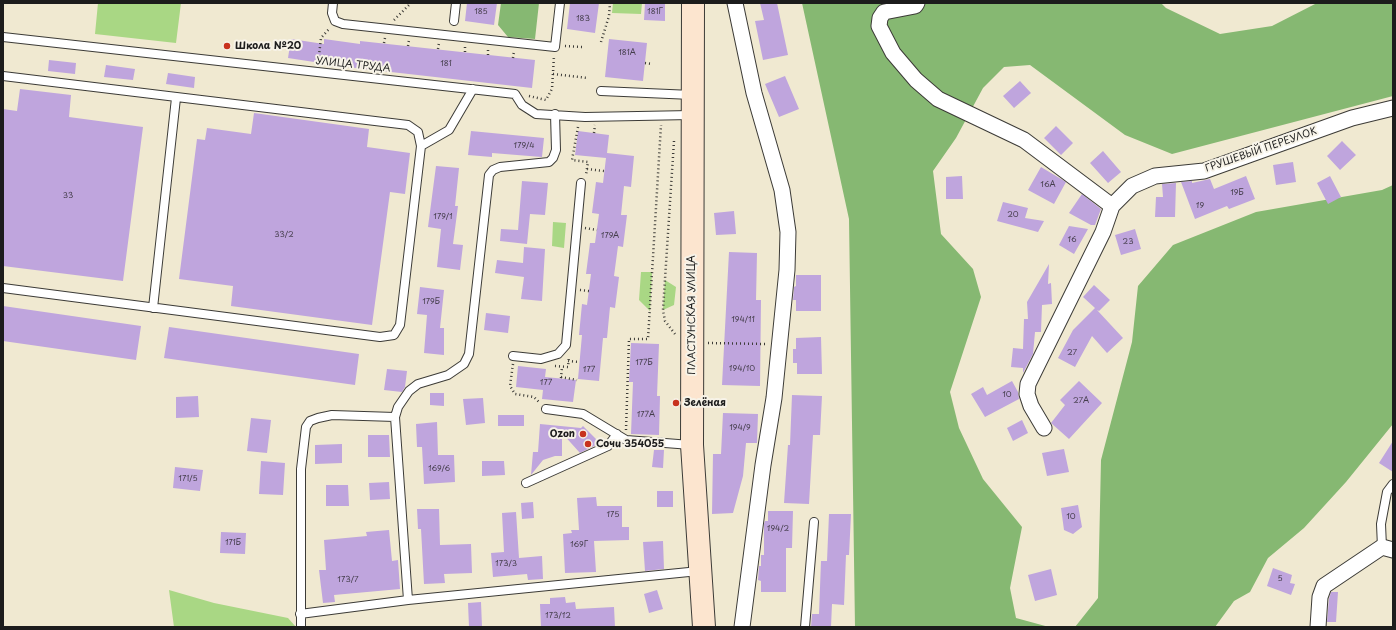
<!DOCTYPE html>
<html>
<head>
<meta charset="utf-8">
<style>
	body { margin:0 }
	#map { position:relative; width:1396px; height:630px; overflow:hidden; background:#f0e9d1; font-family:"Playpen Sans",sans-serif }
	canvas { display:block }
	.frame { position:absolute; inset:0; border:4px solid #1c1c1c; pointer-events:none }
</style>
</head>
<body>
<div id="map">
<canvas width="1396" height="630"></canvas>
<div class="frame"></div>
</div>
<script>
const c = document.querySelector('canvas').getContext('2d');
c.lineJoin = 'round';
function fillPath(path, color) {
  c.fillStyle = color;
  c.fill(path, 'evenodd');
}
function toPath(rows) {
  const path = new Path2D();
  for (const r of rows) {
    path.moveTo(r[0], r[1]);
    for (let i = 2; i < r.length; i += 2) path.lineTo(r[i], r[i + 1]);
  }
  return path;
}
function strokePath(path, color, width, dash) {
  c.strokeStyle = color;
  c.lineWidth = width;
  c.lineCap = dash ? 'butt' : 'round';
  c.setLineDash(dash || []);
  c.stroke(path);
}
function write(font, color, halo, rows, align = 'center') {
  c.font = font + ' "Playpen Sans",sans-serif';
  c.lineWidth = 4;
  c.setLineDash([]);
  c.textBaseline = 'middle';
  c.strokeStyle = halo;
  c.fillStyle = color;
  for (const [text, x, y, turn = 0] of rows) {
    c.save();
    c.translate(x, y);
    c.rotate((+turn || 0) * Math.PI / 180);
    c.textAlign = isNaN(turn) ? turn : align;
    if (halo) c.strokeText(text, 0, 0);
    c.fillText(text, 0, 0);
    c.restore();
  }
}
fillPath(toPath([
	[98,3,181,3,176,43,95,34],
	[613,3,642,3,641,14,612,13],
	[553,222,566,223,564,248,552,246],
	[641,272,652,272,650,311,639,300],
	[665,280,676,287,674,305,663,310],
	[169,590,214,603,288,618,296,627,174,627]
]), '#a9d784');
fillPath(toPath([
	[501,3,539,3,535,39,508,37,498,25],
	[802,3,1161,3,1166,8,1220,34,1272,26,1317,3,1393,3,1393,96,1172,154,1125,135,1030,65,1004,67,983,88,956,138,933,171,941,234,973,269,981,297,950,392,959,428,983,479,1022,527,1010,588,1016,618,1049,627,855,627,849,219],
	[1393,185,1393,424,1346,482,1304,528,1268,558,1250,592,1234,601,1215,627,1075,627,1098,598,1101,460,1132,342,1138,286,1173,245,1256,212,1382,190]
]), '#86b872');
fillPath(toPath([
	[467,3,497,3,494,25,465,21],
	[570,3,599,3,595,33,567,29],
	[645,3,665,3,665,21,644,20],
	[760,3,777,3,788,55,763,60,755,21,764,20],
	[291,39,324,44,324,39,360,44,360,41,535,60,532,88,347,67,288,58],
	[609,39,647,43,643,81,605,77],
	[49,60,76,63,75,74,48,71],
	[106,65,135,69,133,80,104,77],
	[168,73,195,77,194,88,166,84],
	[785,76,799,109,779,117,765,84],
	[1020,81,1031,93,1014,108,1003,96],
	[20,89,71,95,69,117,143,127,123,281,3,266,3,109,17,111],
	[254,113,369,129,367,147,410,153,405,194,390,192,372,325,231,306,233,286,179,279,197,139,205,140,207,128,251,134],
	[1056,126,1073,143,1061,155,1044,138],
	[471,131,544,138,542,157,492,153,492,157,468,155],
	[578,131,609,135,607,153,634,156,631,187,624,186,621,215,627,215,623,247,618,246,614,276,619,277,615,308,610,307,607,338,603,338,599,381,578,379,582,335,579,335,582,304,587,305,591,274,586,274,590,243,595,243,599,214,592,213,596,182,603,183,606,158,575,155],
	[1342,141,1356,155,1340,170,1327,156],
	[1103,151,1121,172,1108,183,1090,163],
	[1293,162,1296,182,1276,185,1273,165],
	[436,166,459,168,455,206,458,206,453,244,463,245,460,270,437,267,441,229,428,227],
	[1041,167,1066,182,1054,204,1028,190],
	[962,176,963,199,946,199,946,177],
	[1246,176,1255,199,1229,209,1227,206,1195,219,1181,182,1192,181,1192,183,1210,179,1214,189],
	[1330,176,1341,197,1328,204,1317,183],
	[522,181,548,183,545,215,530,214,527,244,500,241,501,229,518,230],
	[1176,183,1175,217,1155,217,1156,197,1163,197,1162,184],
	[1082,194,1101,209,1095,225,1091,225,1069,213],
	[1003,202,1028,208,1025,218,1044,221,1038,232,997,221],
	[734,211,736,234,716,235,714,213],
	[1069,226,1088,229,1074,254,1059,245],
	[1135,229,1141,249,1121,255,1115,235],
	[524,247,545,249,542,301,521,299,524,277,495,273,497,260,523,263],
	[729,252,757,253,756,300,761,300,760,386,722,385],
	[1049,264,1048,284,1051,283,1052,304,1042,305,1041,332,1035,332,1033,354,1023,373,1023,368,1011,367,1013,348,1023,349,1024,319,1028,319,1027,302],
	[796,275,821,275,821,311,796,311,796,300,793,300,794,287,796,286],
	[1094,285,1110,300,1099,311,1097,310,1123,338,1107,353,1092,336,1075,367,1058,358,1073,330,1095,308,1083,297],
	[420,287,444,290,440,328,444,328,444,355,424,353,427,315,417,314],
	[3,306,141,326,136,360,3,341],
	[486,313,510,316,508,333,484,330],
	[169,327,359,354,355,385,164,358],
	[821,337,822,374,797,374,797,363,793,363,793,349,796,349,796,338],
	[631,343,659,344,657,396,660,396,659,435,631,434,633,382,629,382],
	[518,366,546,369,545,377,576,380,573,402,542,399,543,390,516,387],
	[387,369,407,371,405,387,402,392,384,390],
	[1012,381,1018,392,1019,399,985,417,971,394,983,387,987,395],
	[1079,381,1102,403,1069,439,1051,423,1065,405,1060,400],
	[430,393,444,393,444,406,430,405],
	[792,395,822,396,820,435,813,435,809,504,784,503,788,445,790,445],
	[198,396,199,417,176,418,176,397],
	[483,398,485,423,466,425,463,399],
	[723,413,758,414,757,443,746,443,743,476,733,513,712,514,713,454,721,454],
	[498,415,524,415,524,426,498,426],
	[251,418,271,420,267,453,247,451],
	[1022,420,1028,433,1013,441,1007,428],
	[437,422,438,455,454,455,455,482,424,484,422,447,417,447,416,424],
	[540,424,581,428,583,426,600,443,580,453,562,433,562,456,555,456,543,460,531,475,533,452,538,452],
	[368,435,389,435,390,457,368,457],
	[1393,441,1393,472,1379,463],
	[342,444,342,463,315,464,315,445],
	[1064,449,1069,472,1047,476,1042,453],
	[654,450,664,450,663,468,652,467],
	[261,461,285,463,283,495,259,494],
	[482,461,504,461,505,475,482,476],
	[175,467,203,470,200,491,173,488],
	[389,482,390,499,370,500,369,483],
	[326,485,348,485,349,506,326,506],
	[657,491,673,491,673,507,657,507],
	[596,497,597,506,622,506,622,527,629,527,629,540,594,541,596,572,565,573,563,534,572,533,571,530,579,530,577,498],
	[533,502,534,518,522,519,521,503],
	[1078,505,1082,527,1073,534,1064,530,1061,508],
	[417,509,439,509,440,545,471,544,472,573,444,574,445,583,424,584,421,529,418,529],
	[768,511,793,511,792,548,786,548,786,592,761,592,761,581,758,580,759,566,761,566,761,555,764,555,764,524,765,521,768,521],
	[516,512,519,558,542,556,543,579,528,580,527,574,493,577,491,553,504,552,502,513],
	[829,514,851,514,849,555,846,555,844,605,832,604,831,627,811,627,812,614,819,614,821,561,827,561],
	[389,530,392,561,398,560,400,589,334,595,335,602,323,603,319,570,326,570,324,540,367,536,366,532],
	[221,532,246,533,245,554,220,553],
	[663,541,664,569,645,571,643,542],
	[1273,568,1292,575,1290,583,1295,584,1291,595,1267,586],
	[1051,569,1057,595,1035,601,1028,575],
	[657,590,663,609,649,613,644,594],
	[1331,592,1338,592,1336,622,1327,622,1329,599],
	[565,597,566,603,575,602,576,609,614,607,615,627,541,627,540,604,550,604,550,598],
	[481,602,482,627,469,627,468,603]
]), '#bfa5dd');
const lane = toPath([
	[333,3,332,13,335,21,343,24,555,47,560,3],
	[454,21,456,3],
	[3,37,515,94,522,105,536,114,585,117,691,115],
	[3,76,408,125,418,132,421,146,400,325,394,335,380,337,3,288],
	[601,91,692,95],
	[421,146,449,130,473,89],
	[153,308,176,98],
	[513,356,541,359,558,354,566,345,581,183],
	[546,409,583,414,626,440,691,445],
	[526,483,608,446,617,434],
	[1382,547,1381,524,1387,492,1393,484],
	[408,600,395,417,398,407,409,391,418,384,448,375,464,364,469,354,489,175,493,170,500,167,549,162,553,158,556,150,555,114],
	[300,614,408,600,699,571],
	[301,627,301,469,306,427,310,421,318,418,332,415,395,417],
	[805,627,814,522]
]);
const street = toPath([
	[735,3,754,93,782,190,788,232,787,270,774,398,763,465,742,627],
	[917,3,915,6,884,12,880,18,879,26,893,53,916,80,938,99,1024,140,1112,206],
	[1044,428,1031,406,1027,394,1028,384,1103,232,1112,206,1132,186,1155,176,1204,171,1352,118,1393,108],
	[1318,627,1320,597,1324,586,1382,547,1393,550]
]);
const secondary = toPath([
	[693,3,692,445,704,627]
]);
strokePath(lane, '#3c3b37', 10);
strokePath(street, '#3c3b37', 17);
strokePath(secondary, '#3c3b37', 24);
strokePath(toPath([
	[394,20,411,3],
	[601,42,609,16,610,3],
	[384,43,385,38],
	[408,46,409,40],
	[565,46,582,47],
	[438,49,439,43],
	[465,52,465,46],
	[488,55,488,48],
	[513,58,514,51],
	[645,63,652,64],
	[318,64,321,38,330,28],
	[553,74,588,78],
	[529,96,546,100,552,89,554,56],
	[578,127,572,160,588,162,586,175],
	[594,133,595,125],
	[674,141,663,310,665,321,675,334],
	[587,169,604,171],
	[585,228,597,230],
	[580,290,589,291],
	[708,343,767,344],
	[568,361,579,362],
	[513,364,510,386,515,394,534,397,540,403],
	[555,366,568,367,569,357],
	[561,377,577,380],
	[561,378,562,367],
	[626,430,629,339,648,339,661,125]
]), '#3c3b37', 2.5, [1, 3]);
strokePath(lane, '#fff', 8);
strokePath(street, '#fff', 15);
strokePath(secondary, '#fce5cf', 22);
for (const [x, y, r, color] of [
	[227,46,4,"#c8321e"],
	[676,403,4,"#c8321e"],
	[583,434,4,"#c8321e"],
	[588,444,4,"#c8321e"]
]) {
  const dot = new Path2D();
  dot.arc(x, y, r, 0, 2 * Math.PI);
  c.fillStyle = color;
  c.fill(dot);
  strokePath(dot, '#f7f3e8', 1.5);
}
write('8px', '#453e4c', null, [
	["185",481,12],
	["181Г",655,12],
	["183",583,19],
	["181А",627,53],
	["181",446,64],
	["179/4",524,146],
	["16А",1048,185],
	["19Б",1237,193],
	["33",68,196],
	["19",1200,206],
	["20",1013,215],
	["179/1",443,217],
	["33/2",284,235],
	["179А",610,236],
	["16",1072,240],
	["23",1128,242],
	["179Б",431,302],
	["194/11",743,320],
	["27",1072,353],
	["177Б",644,363],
	["194/10",742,369],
	["177",589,370],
	["177",546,383],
	["10",1007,395],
	["27А",1081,401],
	["177А",646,415],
	["194/9",740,428],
	["169/6",439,469],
	["171/5",188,479],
	["175",613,515],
	["10",1071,517],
	["194/2",778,529],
	["171Б",233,543],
	["169Г",579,545],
	["173/3",506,564],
	["5",1280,579],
	["173/7",348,580],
	["173/12",558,616]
]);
write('bold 10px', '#1c1c1c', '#f7f3e8', [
	["Школа №20",235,46],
	["Зелёная",684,403],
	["Ozon",575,434,"right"],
	["Сочи 354055",596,444]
], 'left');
write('10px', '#1c1c1c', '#f7f3e8', [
	["УЛИЦА ТРУДА",353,65,6],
	["ГРУШЕВЫЙ ПЕРЕУЛОК",1261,150,-19],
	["ПЛАСТУНСКАЯ УЛИЦА",692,315,-90]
]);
</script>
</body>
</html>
